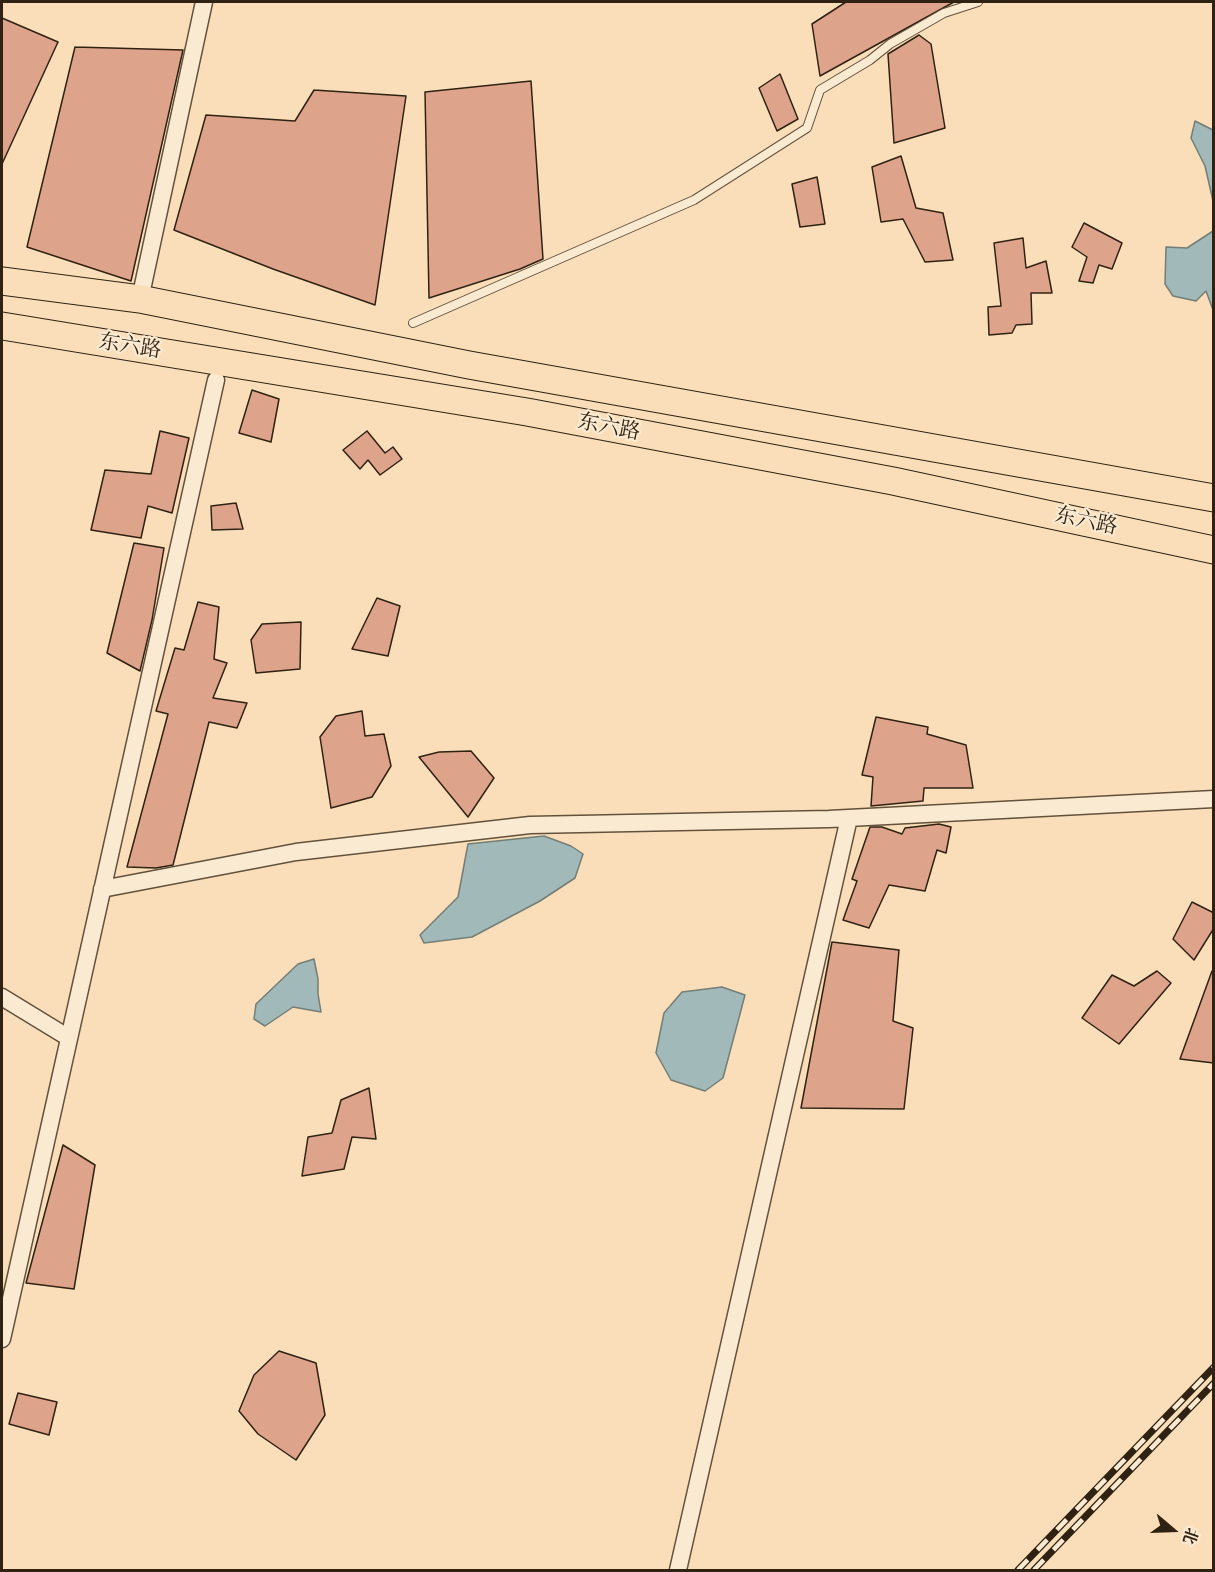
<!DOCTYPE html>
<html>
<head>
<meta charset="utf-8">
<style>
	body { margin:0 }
	#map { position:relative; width:1215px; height:1572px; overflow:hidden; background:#f9deb9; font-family:"IM FELL French Canon","Noto Serif SC",serif }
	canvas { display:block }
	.frame { position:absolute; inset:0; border:3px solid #302212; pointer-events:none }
	.north { position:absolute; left:1143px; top:1500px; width:60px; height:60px; -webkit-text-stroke:4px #fbead2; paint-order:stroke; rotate:109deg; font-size:16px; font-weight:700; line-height:24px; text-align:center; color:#302212 }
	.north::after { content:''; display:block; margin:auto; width:21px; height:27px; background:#302212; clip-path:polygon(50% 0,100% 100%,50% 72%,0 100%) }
</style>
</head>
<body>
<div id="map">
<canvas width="1215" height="1572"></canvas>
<div class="frame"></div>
<div class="north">北</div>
</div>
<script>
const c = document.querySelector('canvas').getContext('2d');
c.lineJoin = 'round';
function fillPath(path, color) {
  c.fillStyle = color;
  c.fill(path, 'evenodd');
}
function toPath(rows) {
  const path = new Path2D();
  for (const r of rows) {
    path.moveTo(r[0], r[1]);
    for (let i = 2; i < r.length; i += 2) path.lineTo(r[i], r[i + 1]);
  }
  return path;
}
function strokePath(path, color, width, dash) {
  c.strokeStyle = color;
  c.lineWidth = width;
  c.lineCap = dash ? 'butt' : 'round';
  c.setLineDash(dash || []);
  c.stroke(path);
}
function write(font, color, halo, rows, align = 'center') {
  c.font = font + ' "IM FELL French Canon","Noto Serif SC",serif';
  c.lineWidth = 4.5;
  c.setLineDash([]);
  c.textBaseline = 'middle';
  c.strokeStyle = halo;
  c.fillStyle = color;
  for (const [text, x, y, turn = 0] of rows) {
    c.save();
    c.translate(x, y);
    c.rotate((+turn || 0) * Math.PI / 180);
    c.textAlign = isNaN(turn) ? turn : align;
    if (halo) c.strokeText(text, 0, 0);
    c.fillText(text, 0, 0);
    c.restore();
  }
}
const water = toPath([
	[1195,121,1213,130,1213,201,1205,166,1191,138,1195,121],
	[1213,231,1213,310,1206,291,1196,301,1173,296,1165,284,1166,247,1187,248,1213,231],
	[544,836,571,846,583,854,575,878,540,901,472,937,424,943,420,935,458,897,468,844,544,836],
	[314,959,318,979,318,994,321,1012,293,1007,265,1026,254,1019,256,1004,298,964,314,959],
	[722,987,745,995,723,1078,705,1091,671,1080,656,1053,664,1013,682,992,722,987]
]);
fillPath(water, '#a1bab9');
strokePath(water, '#747d76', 1.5);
const building = toPath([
	[846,2,954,2,820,76,812,24,846,2],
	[2,18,58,42,2,164,2,18],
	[919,35,931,44,945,128,894,143,888,54,919,35],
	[75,47,183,50,131,281,27,247,75,47],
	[780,74,798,119,777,131,759,88,780,74],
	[531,81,543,259,520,269,429,298,425,92,531,81],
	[314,90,406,96,375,305,273,269,174,230,206,115,295,121,314,90],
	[901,156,916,208,943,213,953,260,925,262,903,219,881,222,872,167,901,156],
	[817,177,825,224,800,227,792,184,817,177],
	[1084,223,1122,243,1112,269,1099,265,1093,283,1079,281,1087,257,1072,247,1084,223],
	[1023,238,1026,268,1046,261,1052,293,1031,293,1032,324,1016,325,1012,333,989,335,988,307,1001,306,994,243,1023,238],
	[252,390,279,399,271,442,239,433,252,390],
	[160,431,189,438,172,513,148,506,141,538,91,530,105,470,151,474,160,431],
	[367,431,385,453,393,447,402,459,380,475,368,460,360,469,343,450,367,431],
	[236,503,243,529,212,530,211,506,236,503],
	[134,543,164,548,152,620,140,671,107,653,134,543],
	[377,598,400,606,388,656,352,649,377,598],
	[198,602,219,607,214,659,227,663,213,698,247,703,237,728,209,722,173,865,156,868,127,867,168,714,156,711,175,648,184,650,198,602],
	[301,622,300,669,256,673,251,640,262,624,301,622],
	[362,711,365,736,384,734,391,766,372,797,331,808,320,737,336,716,362,711],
	[876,717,928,727,927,734,966,745,973,788,924,788,923,801,871,806,873,777,862,775,876,717],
	[471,751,494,778,468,817,419,757,439,752,471,751],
	[939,824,951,827,946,853,937,850,925,891,889,885,869,928,843,920,857,881,852,879,870,827,882,827,902,834,905,828,939,824],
	[1192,902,1214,913,1214,928,1194,960,1173,939,1192,902],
	[832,942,899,950,893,1021,913,1028,904,1109,801,1108,832,942],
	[1157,971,1171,983,1119,1044,1082,1018,1112,975,1134,986,1157,971],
	[1212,971,1214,971,1214,1063,1180,1059,1212,971],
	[369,1088,376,1139,352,1137,344,1169,302,1176,308,1137,332,1133,341,1100,369,1088],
	[63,1145,95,1165,74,1289,26,1283,63,1145],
	[279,1351,316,1363,325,1415,296,1460,258,1434,239,1411,254,1375,279,1351],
	[18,1393,57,1402,49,1435,9,1424,18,1393]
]);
fillPath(building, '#dea38b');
strokePath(building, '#302212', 1.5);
const service = toPath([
	[413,323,694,200,807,128,820,90,870,60,890,44,944,13,978,2]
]);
const minor = toPath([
	[140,299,204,2],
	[102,889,296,852,530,825,829,819,1214,799],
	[2,997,69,1038],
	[2,1339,216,380],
	[678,1570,849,818]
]);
const primary = toPath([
	[2,281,140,299,469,365,1214,498],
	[2,326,527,412,893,481,1214,550]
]);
strokePath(service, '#62513c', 10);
strokePath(minor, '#62513c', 19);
strokePath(primary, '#302212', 29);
strokePath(service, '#fbead2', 8);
strokePath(minor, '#fbead2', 16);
strokePath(primary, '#f9deb9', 27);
const rail = toPath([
	[1018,1570,1214,1367],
	[1034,1570,1214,1383]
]);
strokePath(rail, '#302212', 7);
strokePath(rail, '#fbead2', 4.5, [14]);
write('21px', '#302212', '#fbead2', [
	["东六路",130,347,9],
	["东六路",609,428,11],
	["东六路",1086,522,12]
]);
</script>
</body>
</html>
